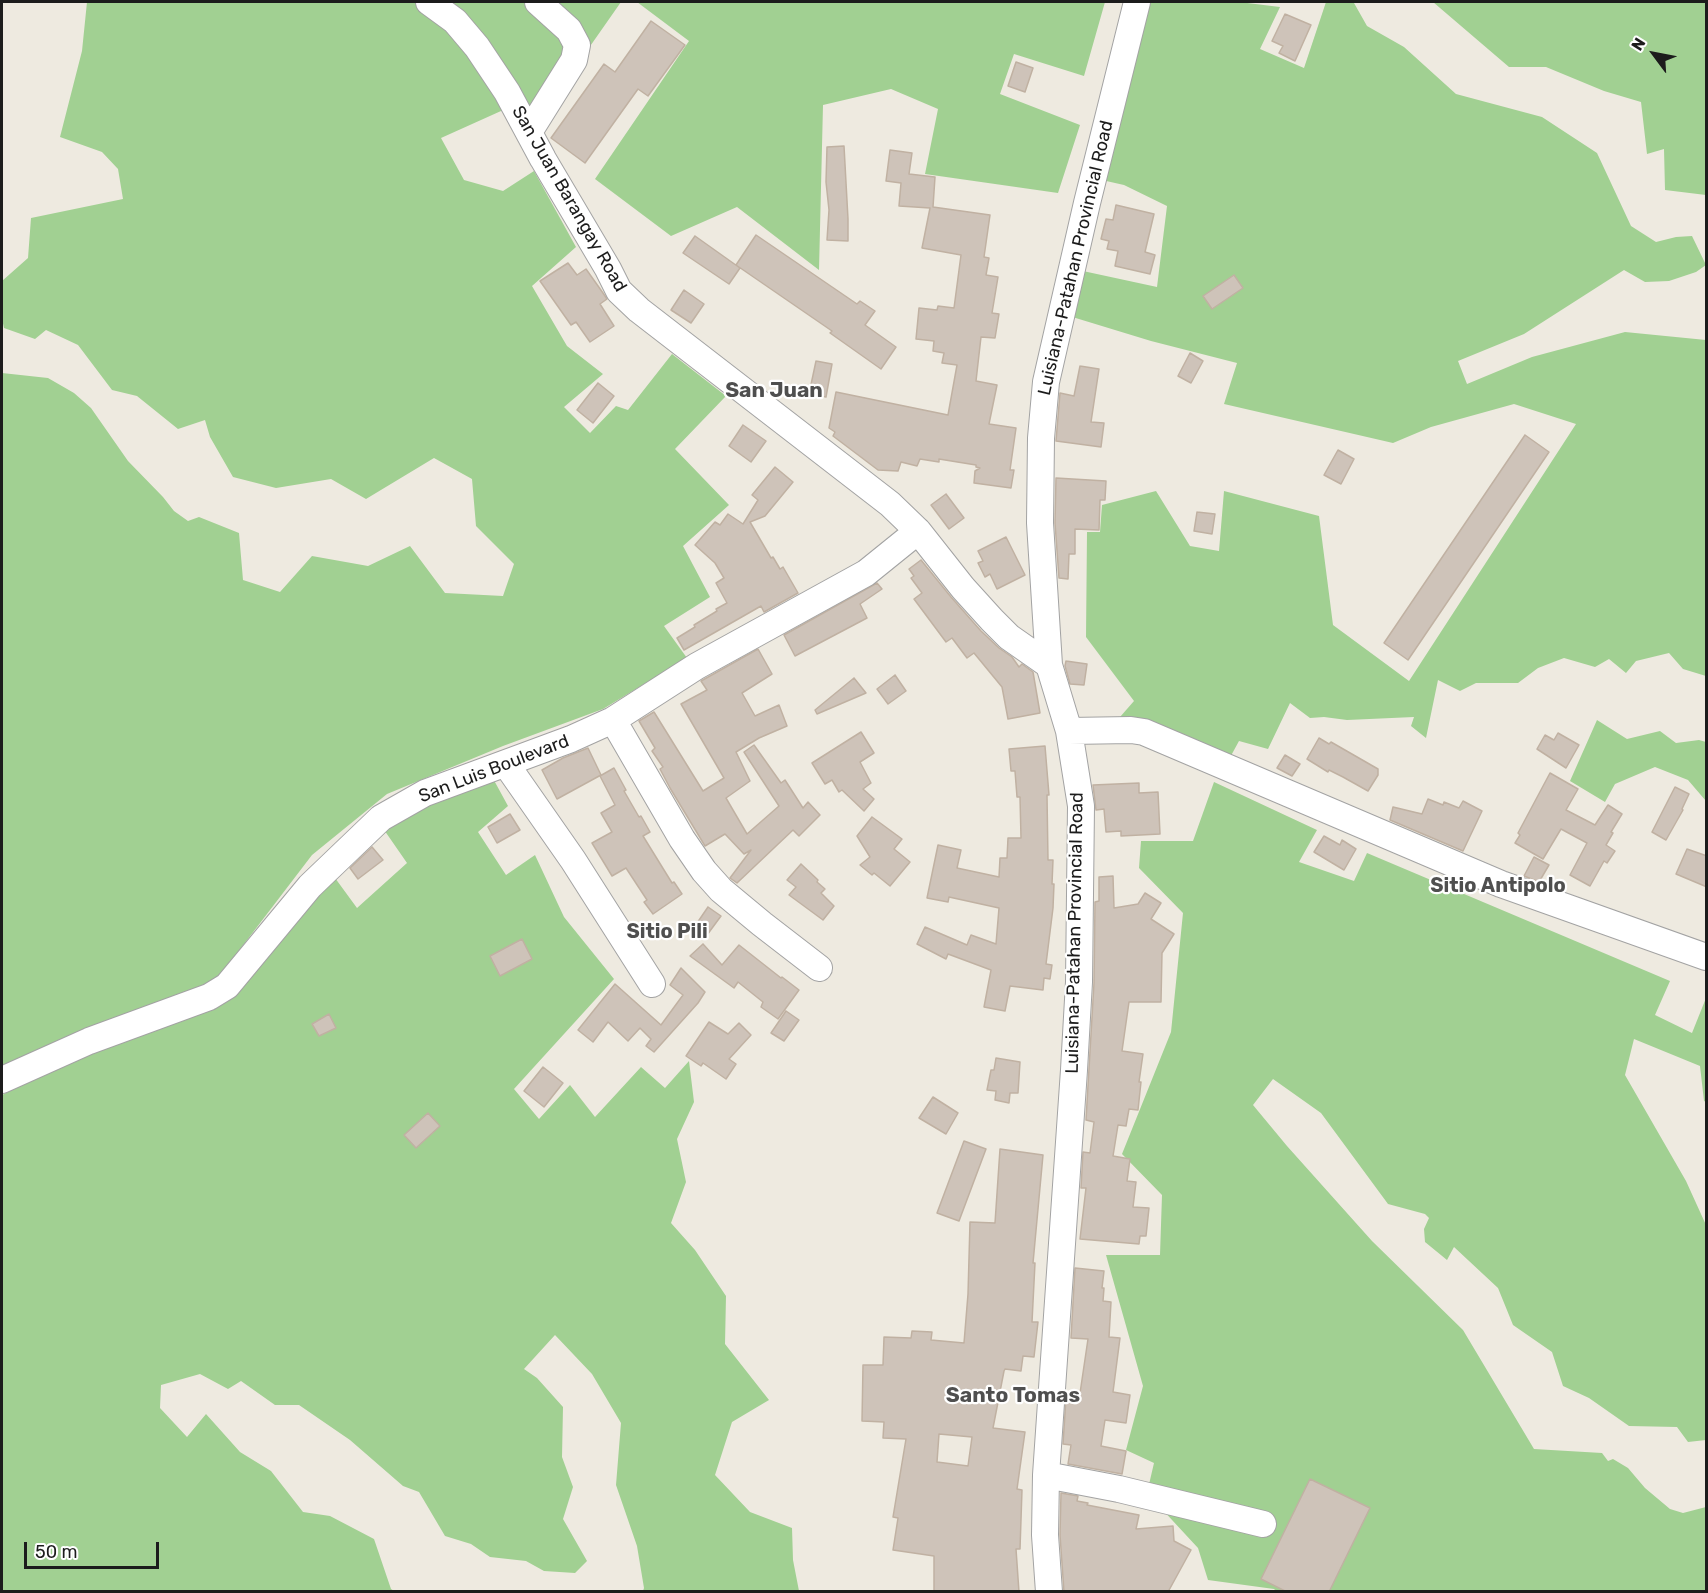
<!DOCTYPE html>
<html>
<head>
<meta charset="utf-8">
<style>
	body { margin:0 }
	#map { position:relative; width:1708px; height:1593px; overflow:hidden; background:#eeeae0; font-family:Rubik,sans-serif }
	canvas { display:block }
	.frame { position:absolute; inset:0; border:3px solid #1c1c1c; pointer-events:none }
	.north { position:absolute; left:1624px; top:24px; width:60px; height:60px; -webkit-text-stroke:4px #fff; paint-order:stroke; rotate:302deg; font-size:16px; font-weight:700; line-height:24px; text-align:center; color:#1c1c1c }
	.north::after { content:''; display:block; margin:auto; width:21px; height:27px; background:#1c1c1c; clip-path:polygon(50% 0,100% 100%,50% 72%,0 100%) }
	.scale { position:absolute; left:24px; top:1542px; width:135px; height:27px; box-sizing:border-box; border:3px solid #1c1c1c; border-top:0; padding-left:8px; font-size:18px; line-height:21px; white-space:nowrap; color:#1c1c1c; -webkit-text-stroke:4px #fff; paint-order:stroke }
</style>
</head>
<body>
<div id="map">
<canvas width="1708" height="1593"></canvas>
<div class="frame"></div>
<div class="north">N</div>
<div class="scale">50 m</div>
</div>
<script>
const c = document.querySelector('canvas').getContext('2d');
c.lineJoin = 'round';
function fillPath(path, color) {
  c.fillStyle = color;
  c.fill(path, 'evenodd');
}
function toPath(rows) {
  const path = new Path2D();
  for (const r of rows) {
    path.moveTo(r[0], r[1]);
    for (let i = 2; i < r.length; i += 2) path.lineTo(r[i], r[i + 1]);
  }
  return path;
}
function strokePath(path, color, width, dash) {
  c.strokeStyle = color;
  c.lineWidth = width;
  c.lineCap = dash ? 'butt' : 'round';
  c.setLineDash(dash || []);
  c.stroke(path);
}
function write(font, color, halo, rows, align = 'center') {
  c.font = font + ' Rubik,sans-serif';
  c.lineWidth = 4.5;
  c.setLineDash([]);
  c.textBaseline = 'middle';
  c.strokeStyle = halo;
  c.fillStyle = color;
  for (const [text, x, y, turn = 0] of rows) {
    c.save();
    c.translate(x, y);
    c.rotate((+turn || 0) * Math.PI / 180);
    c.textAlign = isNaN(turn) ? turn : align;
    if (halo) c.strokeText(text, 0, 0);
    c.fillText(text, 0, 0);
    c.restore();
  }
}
fillPath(toPath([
	[87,2,621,2,537,122,501,111,441,138,464,180,503,191,534,171,576,247,532,286,567,346,603,374,564,407,590,433,616,406,628,410,672,354,726,396,675,449,729,505,683,546,710,597,664,626,687,658,603,709,503,746,387,794,312,855,215,982,113,1019,2,1071,2,373,48,378,74,393,91,408,128,461,163,497,174,511,188,521,199,517,239,533,243,580,280,592,312,556,368,566,410,546,445,593,503,596,514,564,476,526,472,479,434,458,366,499,331,479,276,488,233,477,210,437,205,420,178,429,137,396,112,390,78,345,46,330,35,339,4,328,2,319,2,281,28,258,31,218,123,199,118,169,102,152,60,137,82,51],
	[637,2,1105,2,1084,76,1014,54,1000,94,1080,125,1058,193,925,174,938,109,891,89,823,105,819,270,737,207,671,236,595,179,689,41],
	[1131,2,1239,2,1280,7,1260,49,1304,68,1326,2,1354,3,1367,26,1404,47,1456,94,1542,117,1597,153,1631,226,1656,242,1676,237,1692,236,1706,265,1696,272,1669,281,1645,282,1624,270,1524,334,1458,361,1467,384,1532,357,1625,332,1706,340,1706,676,1683,669,1669,653,1636,661,1626,673,1609,659,1595,667,1564,658,1538,668,1518,683,1476,683,1460,691,1438,680,1426,738,1411,726,1414,717,1347,720,1324,717,1310,718,1290,703,1268,749,1239,741,1221,774,1106,733,1134,701,1086,637,1087,532,1100,532,1102,505,1156,491,1190,546,1219,551,1224,491,1319,516,1333,625,1409,681,1576,424,1514,404,1431,427,1393,443,1224,404,1237,363,1151,341,1056,312,1069,268,1157,287,1167,206,1124,185,1084,176],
	[1433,2,1706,2,1706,195,1665,190,1664,149,1647,154,1641,102,1604,91,1546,67,1509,67],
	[1597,720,1627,739,1660,731,1676,743,1699,740,1706,742,1706,801,1688,780,1655,767,1615,784,1605,802,1570,781],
	[490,773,508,806,478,832,506,875,535,855,564,917,614,979,514,1089,539,1119,570,1085,595,1117,641,1067,665,1088,689,1061,694,1102,677,1139,686,1182,671,1223,695,1250,726,1296,725,1344,769,1400,732,1422,715,1475,750,1512,792,1528,793,1560,799,1591,643,1591,644,1588,637,1546,616,1485,621,1423,592,1374,555,1335,524,1369,537,1378,563,1407,562,1457,573,1487,563,1519,587,1561,575,1573,544,1571,526,1561,490,1557,471,1544,445,1536,419,1492,403,1486,350,1440,299,1405,275,1405,241,1381,228,1389,200,1374,161,1385,160,1408,187,1437,206,1414,240,1452,271,1471,303,1512,330,1516,374,1539,391,1589,394,1591,2,1592,2,1095,64,1065,232,994,327,867,357,908,407,863,380,824],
	[1214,782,1317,830,1299,862,1354,881,1367,853,1670,981,1655,1015,1692,1033,1706,998,1706,1102,1704,1101,1700,1066,1634,1039,1625,1075,1686,1181,1706,1225,1706,1440,1688,1442,1677,1427,1629,1426,1589,1398,1563,1386,1552,1352,1513,1325,1498,1288,1454,1247,1447,1260,1425,1242,1424,1229,1429,1218,1425,1214,1388,1204,1321,1113,1273,1079,1253,1105,1287,1146,1372,1241,1463,1330,1534,1449,1602,1453,1608,1461,1613,1459,1628,1468,1645,1488,1670,1509,1683,1513,1706,1507,1706,1591,1277,1592,1274,1589,1208,1580,1198,1548,1147,1493,1154,1463,1126,1450,1143,1386,1106,1255,1160,1255,1162,1195,1122,1154,1171,1032,1183,913,1139,868,1141,841,1193,841]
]), '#a1d092');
const building = toPath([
	[1285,14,1311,25,1295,61,1279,53,1283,46,1272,41,1285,14],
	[651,21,685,45,648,96,638,89,585,163,551,138,604,64,615,72,651,21],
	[1016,62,1033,68,1025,92,1008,86,1016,62],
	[844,146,848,219,848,241,827,240,829,210,826,182,827,147,844,146],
	[890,150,912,153,909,174,935,177,933,207,990,215,984,257,989,258,986,275,998,277,992,313,999,314,995,338,981,337,976,381,997,385,989,424,1016,428,1010,470,1014,470,1011,488,974,483,975,471,980,468,976,467,976,465,939,459,939,462,920,459,917,466,901,462,898,471,878,470,833,436,835,432,829,428,836,392,948,415,957,365,942,363,944,353,933,351,934,341,916,339,919,308,937,310,938,306,954,308,961,255,922,248,930,208,899,206,901,183,886,181,890,150],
	[1116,205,1154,214,1145,252,1155,255,1150,274,1115,266,1118,251,1107,249,1109,241,1101,239,1106,219,1113,220,1116,205],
	[756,235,857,304,860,301,875,311,865,325,896,347,881,369,830,333,832,331,736,265,756,235],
	[695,236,740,268,729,284,683,253,695,236],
	[568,263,577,275,586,269,603,293,607,299,600,304,614,326,590,342,576,322,571,325,540,281,568,263],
	[1234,275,1243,288,1212,309,1203,296,1234,275],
	[684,290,704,304,691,323,671,310,684,290],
	[1190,353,1203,361,1191,383,1178,376,1190,353],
	[816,361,832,364,826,397,809,394,816,361],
	[1080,366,1099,369,1091,422,1104,423,1101,447,1056,441,1060,393,1074,396,1080,366],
	[598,383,614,396,593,423,577,410,598,383],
	[743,425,766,441,751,462,729,446,743,425],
	[1525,435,1549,452,1408,660,1384,643,1525,435],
	[1338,450,1354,459,1341,484,1324,475,1338,450],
	[775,467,793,482,765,516,750,522,771,558,773,557,780,569,783,567,798,593,764,612,761,606,684,650,677,638,695,627,694,625,717,611,716,609,727,603,716,583,724,578,715,563,695,545,715,522,720,525,728,514,743,524,758,500,752,495,775,467],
	[1056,478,1106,481,1105,500,1100,500,1099,530,1075,529,1075,554,1069,554,1068,579,1059,578,1055,523,1056,478],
	[946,494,964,518,949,529,931,505,946,494],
	[1197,512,1215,514,1212,534,1194,531,1197,512],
	[1006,537,1025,575,997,589,990,574,985,577,978,563,983,561,978,551,1006,537],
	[921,560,951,597,981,631,999,648,1012,657,1019,667,1022,664,1033,672,1040,713,1008,719,1002,687,974,653,967,658,952,638,946,642,914,599,922,593,911,578,914,576,909,569,921,560],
	[877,583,882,589,860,604,867,618,795,656,784,635,877,583],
	[758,649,772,674,742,693,755,716,779,705,787,726,759,738,736,752,750,781,726,798,747,834,779,806,744,752,754,745,781,783,785,780,803,808,808,802,820,815,799,836,793,830,737,883,730,878,751,850,744,854,725,834,705,846,670,788,660,769,663,767,652,751,655,748,639,721,654,712,703,791,724,778,681,704,707,690,701,681,758,649],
	[1066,661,1087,664,1084,685,1070,684,1065,666,1066,661],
	[895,675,906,691,888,704,877,689,895,675],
	[854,678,866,693,817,714,815,710,854,678],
	[861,732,874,753,860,762,871,783,863,789,874,799,864,811,842,790,839,792,832,780,825,784,812,763,861,732],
	[1558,733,1579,745,1566,768,1537,749,1545,735,1554,740,1558,733],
	[1319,738,1329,744,1331,742,1378,769,1378,775,1368,791,1343,777,1329,770,1328,772,1307,759,1319,738],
	[1045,746,1049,795,1047,795,1048,860,1053,860,1052,884,1054,884,1053,908,1046,964,1052,965,1050,979,1044,978,1043,990,1010,986,1005,1011,984,1007,991,970,948,954,946,959,917,944,925,927,967,945,971,935,996,944,999,908,949,897,948,902,927,898,938,845,961,850,957,868,999,877,1000,858,1007,858,1008,838,1021,838,1020,797,1017,797,1015,771,1011,771,1009,749,1045,746],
	[588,748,601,775,557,799,542,770,563,758,588,748],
	[1285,755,1300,764,1292,776,1277,768,1285,755],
	[614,768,626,790,624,791,639,817,641,816,650,832,643,836,672,883,674,882,682,894,653,914,644,902,647,900,626,868,612,876,592,843,612,832,601,813,615,805,600,776,614,768],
	[1550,773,1578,789,1566,810,1595,825,1608,805,1622,814,1611,832,1613,833,1606,845,1615,851,1607,863,1604,861,1590,886,1570,875,1587,843,1561,829,1543,859,1515,843,1520,835,1518,833,1550,773],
	[1139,783,1139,793,1158,792,1160,834,1121,836,1121,831,1106,832,1104,809,1096,810,1093,785,1139,783],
	[1675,787,1689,794,1682,809,1683,810,1666,840,1652,832,1675,787],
	[1428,799,1443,805,1444,802,1459,808,1463,801,1482,811,1463,851,1390,820,1393,807,1422,814,1428,799],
	[510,814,520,830,497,843,488,827,510,814],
	[872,817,902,839,894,849,910,862,890,886,874,873,872,875,860,865,870,857,857,836,872,817],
	[1324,836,1340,845,1342,840,1356,849,1344,870,1314,852,1324,836],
	[372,847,383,860,358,879,350,868,372,847],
	[1687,849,1707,856,1707,887,1676,874,1687,849],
	[1534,857,1549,865,1539,882,1524,876,1534,857],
	[801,864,818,880,817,882,825,889,821,893,834,906,823,920,789,895,796,887,787,880,801,864],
	[1113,876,1114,908,1138,904,1145,893,1161,903,1151,919,1174,934,1162,953,1161,1002,1129,1002,1122,1051,1143,1054,1139,1082,1141,1082,1138,1110,1129,1109,1126,1126,1118,1125,1113,1156,1130,1159,1127,1181,1136,1182,1133,1207,1149,1208,1146,1236,1140,1236,1139,1244,1080,1239,1086,1188,1081,1188,1083,1152,1090,1153,1094,1122,1086,1120,1094,983,1095,902,1099,901,1099,877,1113,876],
	[708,907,721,916,707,935,695,926,708,907],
	[522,939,532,959,500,976,490,956,522,939],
	[703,944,722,965,739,945,781,978,782,977,799,990,778,1019,761,1007,763,1002,738,982,734,988,690,956,703,944],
	[681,968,705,992,698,1003,654,1052,646,1046,651,1039,640,1028,628,1041,608,1022,593,1042,578,1030,615,984,661,1025,683,995,670,985,681,968],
	[786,1011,799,1020,784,1041,771,1033,786,1011],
	[329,1014,336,1028,319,1036,312,1024,329,1014],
	[709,1022,728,1034,739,1023,751,1035,729,1059,736,1064,726,1079,703,1063,701,1066,686,1056,709,1022],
	[996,1058,1020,1062,1018,1093,1010,1093,1009,1103,995,1100,996,1091,987,1090,991,1070,994,1070,996,1058],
	[543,1067,563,1083,544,1107,524,1091,543,1067],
	[933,1097,958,1113,946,1134,919,1118,933,1097],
	[428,1113,440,1126,416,1148,404,1135,428,1113],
	[964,1141,986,1149,959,1221,937,1213,964,1141],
	[1000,1149,1043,1155,1033,1263,1035,1263,1032,1322,1038,1322,1034,1357,1023,1356,1021,1371,1005,1369,1004,1371,993,1428,1025,1432,1017,1489,1022,1490,1020,1549,1016,1549,1019,1592,934,1592,934,1556,893,1550,898,1518,893,1517,906,1439,883,1438,884,1422,862,1421,863,1365,883,1365,884,1337,911,1338,912,1331,932,1332,931,1340,964,1343,968,1294,970,1222,995,1223,1000,1149],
	[939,1434,972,1437,968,1466,937,1462,939,1434],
	[1075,1268,1104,1271,1102,1288,1104,1288,1103,1301,1111,1302,1109,1337,1120,1338,1113,1392,1130,1395,1126,1423,1105,1420,1101,1446,1126,1451,1122,1474,1068,1464,1071,1445,1063,1444,1066,1398,1079,1400,1088,1339,1071,1338,1075,1268],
	[1310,1479,1370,1508,1329,1592,1287,1592,1261,1579,1310,1479],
	[1061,1493,1078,1496,1077,1501,1088,1503,1087,1505,1139,1515,1136,1529,1173,1526,1174,1541,1191,1550,1168,1592,1064,1592,1060,1535,1061,1493]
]);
fillPath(building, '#cec3b9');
strokePath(building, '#c0b1a2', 1.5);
const minor = toPath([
	[429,2,455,21,477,47,507,92,543,159,608,269,619,291,639,310,890,504,918,531,963,588,992,620,1009,637,1049,665],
	[529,132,574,60,577,45,569,30,538,2],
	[613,720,682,839,704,871,721,890,762,924,819,968],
	[1069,731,1131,730,1144,732,1501,884,1706,957],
	[506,764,573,860,652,984],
	[2,1080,89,1041,209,997,227,986,310,886,381,818,425,793,571,739,613,720,697,666,866,573,918,531],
	[1046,1475,1119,1489,1263,1524],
	[1049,1592,1045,1535,1046,1475,1074,1070,1079,982,1081,806,1069,731,1049,665,1040,523,1041,438,1046,382,1087,203,1137,2]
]);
strokePath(minor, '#a3a3a3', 28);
strokePath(minor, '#fff', 26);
write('18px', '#1c1c1c', '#fff', [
	["San Juan Barangay Road",569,199,60],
	["Luisiana-Patahan Provincial Road",1076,258,-77],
	["San Luis Boulevard",494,769,-21],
	["Luisiana-Patahan Provincial Road",1075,933,-89]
]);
write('bold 20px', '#4f4f4f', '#fff', [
	["Sitio Antipolo",1498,886],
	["Sitio Pili",667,932]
]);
write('bold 21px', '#4f4f4f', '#fff', [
	["San Juan",774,391],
	["Santo Tomas",1013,1396]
]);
</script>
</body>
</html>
